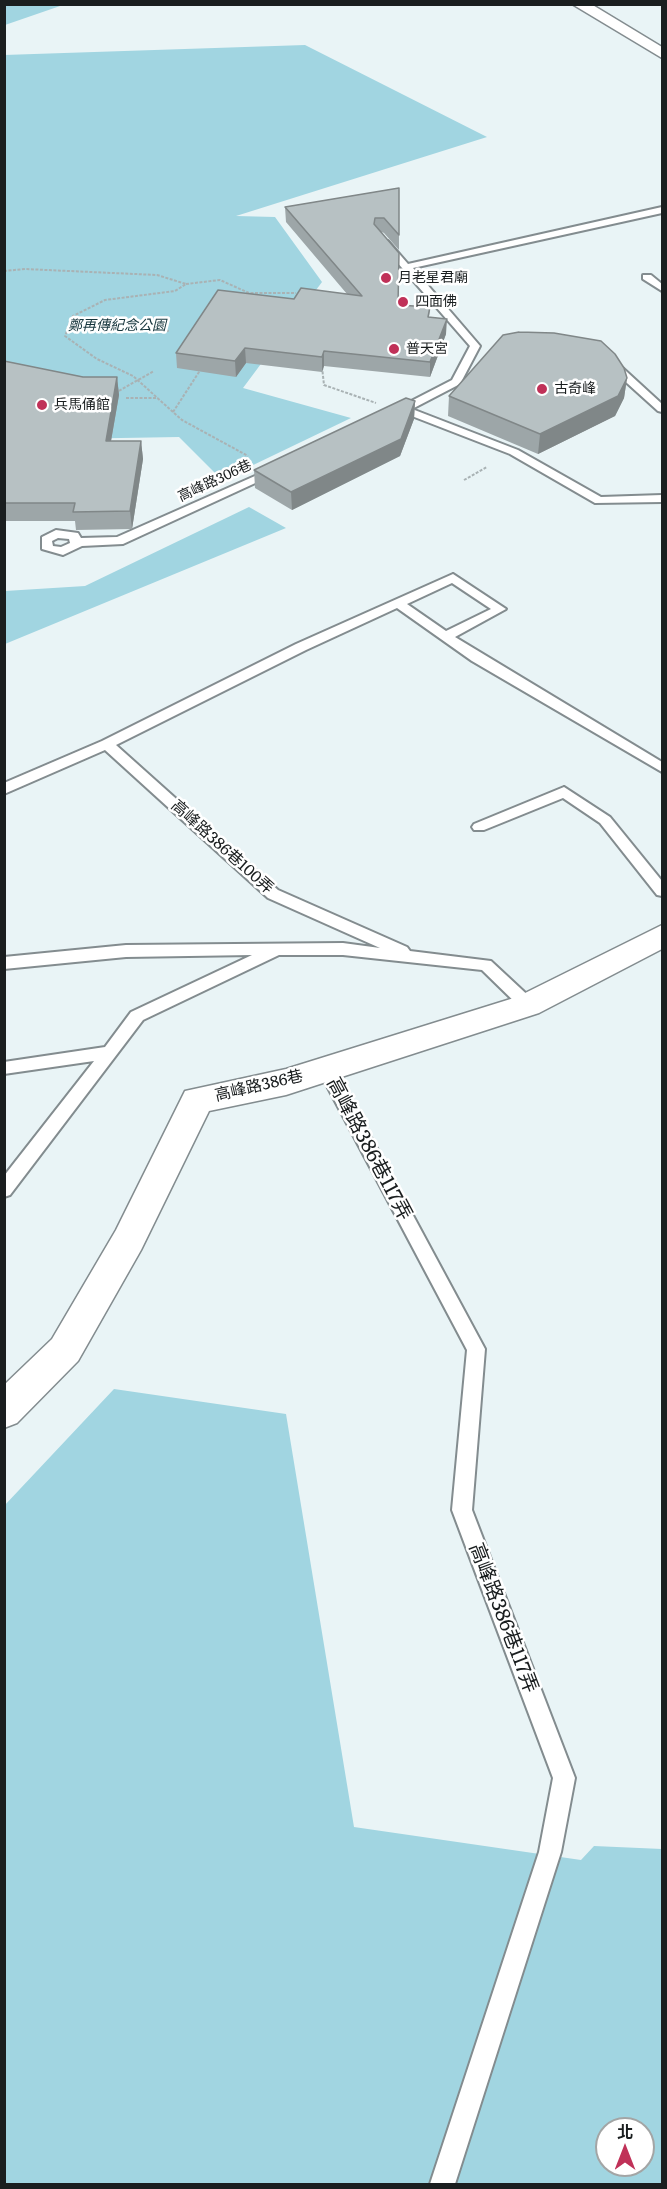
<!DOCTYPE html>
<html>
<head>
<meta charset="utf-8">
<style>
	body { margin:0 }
	#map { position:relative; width:667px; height:2189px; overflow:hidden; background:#e9f4f6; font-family:Literata,"Noto Sans TC",serif }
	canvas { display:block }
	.frame { position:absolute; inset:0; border:6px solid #1a1e1f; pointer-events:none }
	.north { position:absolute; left:595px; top:2117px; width:60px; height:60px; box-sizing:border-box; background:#fff; border:2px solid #a3a5a5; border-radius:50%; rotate:0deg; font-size:16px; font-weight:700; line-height:24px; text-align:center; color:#1a1e1f }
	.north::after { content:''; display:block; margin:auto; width:21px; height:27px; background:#c03158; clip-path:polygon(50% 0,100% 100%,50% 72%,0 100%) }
</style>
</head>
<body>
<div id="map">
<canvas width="667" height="2189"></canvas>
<div class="frame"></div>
<div class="north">北</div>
</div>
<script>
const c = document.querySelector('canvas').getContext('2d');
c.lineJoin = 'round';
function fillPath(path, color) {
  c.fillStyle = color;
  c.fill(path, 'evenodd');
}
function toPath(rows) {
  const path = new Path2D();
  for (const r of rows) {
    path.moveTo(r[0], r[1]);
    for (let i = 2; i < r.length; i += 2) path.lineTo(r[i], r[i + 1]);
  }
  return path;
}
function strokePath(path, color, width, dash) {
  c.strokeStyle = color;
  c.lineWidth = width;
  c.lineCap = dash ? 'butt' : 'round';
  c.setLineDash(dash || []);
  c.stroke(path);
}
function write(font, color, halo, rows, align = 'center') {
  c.font = font + ' Literata,"Noto Sans TC",serif';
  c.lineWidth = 5;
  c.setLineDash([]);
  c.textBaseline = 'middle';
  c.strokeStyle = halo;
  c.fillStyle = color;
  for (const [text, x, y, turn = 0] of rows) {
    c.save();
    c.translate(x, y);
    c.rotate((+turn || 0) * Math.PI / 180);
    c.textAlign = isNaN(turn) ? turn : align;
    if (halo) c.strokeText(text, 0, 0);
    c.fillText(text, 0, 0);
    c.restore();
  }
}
fillPath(toPath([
	[5,4,63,4,63,5,5,25],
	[305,45,487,137,236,216,275,217,322,282,243,388,351,418,222,480,179,437,5,440,4,55],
	[249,507,286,528,5,644,5,591,85,586],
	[114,1389,286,1414,354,1827,581,1860,594,1846,662,1849,662,2184,5,2184,4,1506],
	[607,2129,643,2129,643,2165,607,2165]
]), '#a1d5e1');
const lane = toPath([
	[662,207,662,213,413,268,480,346,460,384,412,409,518,450,601,497,662,495,662,502,595,503,510,454,404,413,390,416,390,412,452,380,470,346,382,245,382,241,388,241,408,264,662,207],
	[643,275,651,275,662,284,662,291,643,279,643,275],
	[607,361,615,361,662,404,662,412,658,411,607,365,607,361],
	[273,468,279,471,277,473,123,544,82,546,63,555,42,549,42,537,56,530,78,533,81,538,117,537,273,468],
	[58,538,69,539,70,543,61,547,53,546,52,541,58,538],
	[453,574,506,609,455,637,662,762,662,772,472,661,397,608,306,650,116,745,278,890,407,947,410,951,491,961,534,1001,536,1005,534,1009,522,1009,482,970,343,955,279,955,143,1020,10,1195,4,1197,4,1176,94,1061,4,1074,4,1062,105,1047,131,1012,252,955,126,957,4,969,4,957,126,945,343,943,380,948,268,898,105,750,4,794,4,783,102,741,296,644,453,574],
	[452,583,491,609,446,631,407,604,452,583],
	[564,787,610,817,662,881,662,896,657,895,600,823,563,798,484,830,474,830,472,827,474,824,564,787],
	[326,1063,332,1065,485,1349,472,1510,575,1778,561,1852,455,2184,430,2184,539,1852,553,1778,452,1510,467,1350,318,1069,326,1063]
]);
const street = toPath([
	[572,4,591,4,662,47,662,58,572,4],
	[662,925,662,949,539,1013,286,1095,209,1111,141,1250,78,1361,17,1423,4,1428,4,1385,52,1339,116,1230,185,1091,286,1069,517,997,662,925]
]);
strokePath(lane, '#838c8f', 4);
strokePath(street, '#838c8f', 3);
strokePath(toPath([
	[4,271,25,269,157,275,186,284,175,291,105,300,73,316,65,336,97,359,133,376,182,420,248,456],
	[186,284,220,280,249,293,296,293],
	[139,327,169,331],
	[322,367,324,385,376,403],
	[115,393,154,371],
	[126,398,158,398],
	[173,412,201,369],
	[464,480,487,467]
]), '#a9b2b4', 2, [3, 1.5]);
fillPath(lane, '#fff');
fillPath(street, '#fff');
fillPath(toPath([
	[399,188,399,250,384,233,382,232,398,305,430,307,429,317,446,334,430,377,324,366,322,372,246,363,236,377,177,368,176,353,294,299,347,294,286,222,285,207],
	[4,361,83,377,117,377,119,395,111,441,141,441,143,459,132,529,76,530,75,521,4,521],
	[627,378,624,398,615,416,538,454,448,416,449,396],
	[415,401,414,419,400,456,292,510,255,488,254,470]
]), '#9da6a8');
fillPath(toPath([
	[447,319,446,334,430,377,430,362],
	[245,348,246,363,236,377,235,361],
	[324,351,324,366,322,372,322,357],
	[117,377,119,395,108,458,106,441],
	[627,378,624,398,615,416,538,454,540,434],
	[415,401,414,419,400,456,292,510,291,492],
	[141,441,143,459,132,529,130,511]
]), '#808788');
const building = toPath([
	[399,188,399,235,384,218,375,218,374,224,399,253,398,305,430,307,428,317,447,319,430,362,324,351,322,357,245,348,235,361,176,353,218,290,294,299,301,288,362,296,285,207,399,188],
	[519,332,554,333,601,341,615,354,624,368,627,378,618,396,540,434,449,396,503,335,519,332],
	[4,361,83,377,117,377,106,441,141,441,130,511,73,512,75,503,4,503,4,361],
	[406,398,415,401,401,439,291,492,254,470,406,398]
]);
fillPath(building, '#b7c1c3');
strokePath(building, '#808788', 1.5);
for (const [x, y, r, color] of [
	[386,278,6,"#c03158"],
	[403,302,6,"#c03158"],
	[394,349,6,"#c03158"],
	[542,389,6,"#c03158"],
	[42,405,6,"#c03158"]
]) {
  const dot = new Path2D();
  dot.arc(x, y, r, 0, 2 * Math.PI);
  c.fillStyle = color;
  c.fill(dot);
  strokePath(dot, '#fff', 2);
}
write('14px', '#1a1e1f', '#fff', [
	["月老星君廟",398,278],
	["四面佛",415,302],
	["普天宮",406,349],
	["古奇峰",554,389],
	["兵馬俑館",54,405]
], 'left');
write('italic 14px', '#15353c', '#fff', [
	["鄭再傳紀念公園",117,326]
]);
write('14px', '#1a1e1f', '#fff', [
	["高峰路306巷",215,481,-25]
]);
write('16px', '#1a1e1f', '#fff', [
	["高峰路386巷100弄",222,847,42],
	["高峰路386巷",259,1086,-13]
]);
write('20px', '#1a1e1f', '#fff', [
	["高峰路386巷117弄",369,1149,62],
	["高峰路386巷117弄",503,1618,69]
]);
</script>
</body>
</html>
